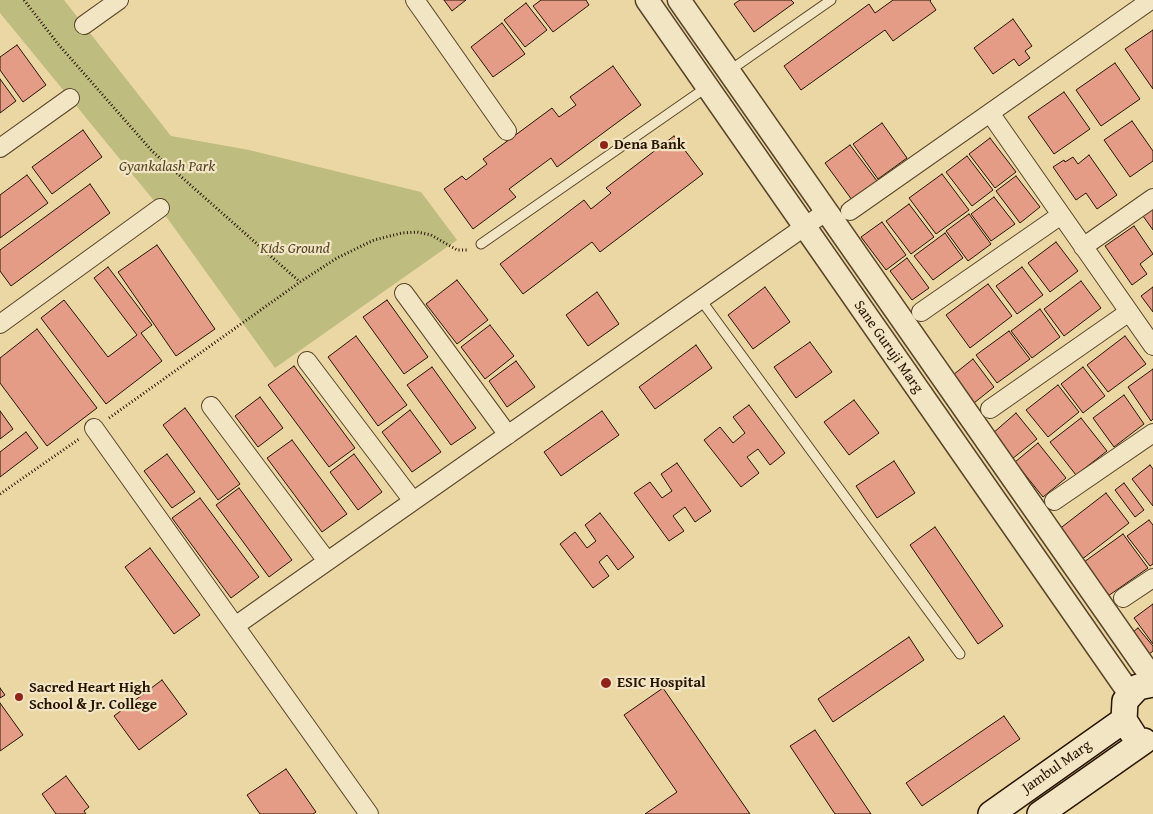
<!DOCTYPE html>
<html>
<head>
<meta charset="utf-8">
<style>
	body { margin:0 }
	canvas { display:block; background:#ebd7a4 }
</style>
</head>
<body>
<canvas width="1153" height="814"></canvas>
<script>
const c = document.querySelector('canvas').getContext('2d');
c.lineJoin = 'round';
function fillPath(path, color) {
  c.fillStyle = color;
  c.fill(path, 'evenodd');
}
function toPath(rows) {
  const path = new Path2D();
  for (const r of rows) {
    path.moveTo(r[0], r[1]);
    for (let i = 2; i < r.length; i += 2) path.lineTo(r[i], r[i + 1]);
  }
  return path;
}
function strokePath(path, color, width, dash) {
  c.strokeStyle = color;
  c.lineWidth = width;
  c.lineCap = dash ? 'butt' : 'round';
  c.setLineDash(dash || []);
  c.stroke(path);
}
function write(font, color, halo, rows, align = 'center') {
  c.font = font + ' "Gentium Book Plus",serif';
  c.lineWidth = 4.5;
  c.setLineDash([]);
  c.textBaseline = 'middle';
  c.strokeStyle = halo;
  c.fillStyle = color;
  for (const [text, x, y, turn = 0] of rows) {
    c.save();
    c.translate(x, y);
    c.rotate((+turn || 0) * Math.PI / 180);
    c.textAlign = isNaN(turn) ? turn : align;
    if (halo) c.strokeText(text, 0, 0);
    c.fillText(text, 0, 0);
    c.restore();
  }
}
fillPath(toPath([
	[0,0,64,0,171,136,249,150,421,192,457,240,275,368,160,208,0,13]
]), '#bfbc80');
const building = toPath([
	[444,0,466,0,452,11,444,0],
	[541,0,586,0,589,5,553,32,533,6,541,0],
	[740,0,791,0,794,3,754,32,734,4,740,0],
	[893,0,931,0,930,1,936,10,893,41,885,30,801,90,784,66,869,4,875,13,893,0],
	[526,3,547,30,525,47,504,20,526,3],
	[1013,19,1032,46,1025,51,1030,58,1019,66,1014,59,993,74,974,48,1013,19],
	[502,23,525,54,493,77,471,47,502,23],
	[1153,30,1153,89,1125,49,1153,30],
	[17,45,46,85,23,102,0,70,0,57,17,45],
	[1115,63,1140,99,1101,126,1076,90,1115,63],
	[613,66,641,105,557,167,551,158,509,189,516,197,473,229,444,189,462,176,466,180,487,164,483,159,552,108,559,117,576,105,570,97,613,66],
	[0,79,16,101,0,113,0,79],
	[1064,92,1090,129,1054,154,1028,117,1064,92],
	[1132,121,1153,151,1153,161,1130,177,1104,140,1132,121],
	[882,123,907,158,878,179,853,144,882,123],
	[83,130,102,157,52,194,32,167,83,130],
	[674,136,703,174,600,252,592,242,523,294,500,264,584,200,591,209,611,193,606,188,674,136],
	[990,138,1016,172,995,188,969,154,990,138],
	[850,145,877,181,852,200,825,163,850,145],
	[1089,155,1117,195,1097,209,1086,193,1076,200,1053,167,1064,160,1065,162,1073,157,1078,164,1089,155],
	[967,156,993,190,972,206,946,172,967,156],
	[942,174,969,210,936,234,909,198,942,174],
	[27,175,48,203,0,238,0,195,27,175],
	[1016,176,1040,207,1020,223,996,191,1016,176],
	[90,184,110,213,11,286,0,271,0,250,90,184],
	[994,197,1015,224,991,241,971,214,994,197],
	[909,204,934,237,911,254,886,221,909,204],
	[1153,209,1153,230,1143,216,1153,209],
	[969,214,991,244,968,261,946,231,969,214],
	[882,222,906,255,886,270,861,237,882,222],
	[1134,226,1153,254,1140,264,1147,274,1132,285,1105,246,1134,226],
	[945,233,963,258,933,280,914,256,945,233],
	[1056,242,1078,271,1050,292,1028,263,1056,242],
	[157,245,215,329,176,356,118,272,157,245],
	[907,258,929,288,912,300,890,271,907,258],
	[108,267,152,325,141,333,162,361,106,404,41,318,64,300,108,357,137,335,94,278,108,267],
	[1022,267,1043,295,1017,314,996,286,1022,267],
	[457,280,488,320,457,344,426,304,457,280],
	[1081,281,1101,308,1064,336,1044,309,1081,281],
	[988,284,1012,316,970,348,946,315,988,284],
	[765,287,790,322,753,349,728,315,765,287],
	[1153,287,1153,312,1141,296,1153,287],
	[597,292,619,324,588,346,566,315,597,292],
	[387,300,428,357,404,374,363,317,387,300],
	[1040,309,1060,337,1032,358,1011,331,1040,309],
	[490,325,514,356,485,379,461,347,490,325],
	[37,329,97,408,47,446,0,383,0,358,37,329],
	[1009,331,1030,359,997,383,976,355,1009,331],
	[356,336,407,405,378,426,328,357,356,336],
	[1125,336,1146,364,1108,392,1087,365,1125,336],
	[810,342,832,372,796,398,774,367,810,342],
	[696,345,712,368,655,409,639,387,696,345],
	[973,359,994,387,974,403,953,375,973,359],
	[516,361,535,387,507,407,489,381,516,361],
	[294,366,355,448,329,467,268,385,294,366],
	[432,367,476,428,451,445,407,385,432,367],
	[1083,367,1105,396,1083,413,1061,384,1083,367],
	[1153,369,1153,419,1151,421,1128,387,1153,369],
	[1058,385,1079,412,1048,437,1026,410,1058,385],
	[1124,395,1144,424,1114,447,1093,418,1124,395],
	[260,397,283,428,258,447,235,416,260,397],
	[854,400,879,433,849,455,824,422,854,400],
	[749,405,785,453,770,465,758,449,747,457,759,473,741,487,704,440,720,427,733,443,745,433,733,417,749,405],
	[185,408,240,484,218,500,163,425,185,408],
	[410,410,441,452,412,472,382,432,410,410],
	[0,411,13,429,0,439,0,411],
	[602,411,619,435,561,476,544,452,602,411],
	[1016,413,1037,439,1012,459,992,434,1016,413],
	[1081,418,1107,451,1076,475,1050,442,1081,418],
	[26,432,38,448,0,477,0,452,26,432],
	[292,440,347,514,322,532,267,458,292,440],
	[1038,443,1066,478,1043,497,1015,462,1038,443],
	[167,454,195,492,172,508,144,471,167,454],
	[354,454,382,492,358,510,330,472,354,454],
	[894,461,915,493,877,518,856,486,894,461],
	[677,463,711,511,695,522,685,507,673,516,684,531,669,541,634,493,650,482,662,498,672,491,661,474,677,463],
	[1150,465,1153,469,1153,506,1132,479,1150,465],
	[1124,483,1144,510,1135,517,1115,490,1124,483],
	[239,488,292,560,269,577,216,505,239,488],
	[1106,493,1129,523,1081,560,1058,530,1106,493],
	[200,498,259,577,231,598,172,518,200,498],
	[600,513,634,557,618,570,607,555,599,562,609,576,593,588,560,544,575,532,587,548,596,541,585,525,600,513],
	[1149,520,1153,525,1153,564,1150,566,1127,536,1149,520],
	[935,527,1003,626,978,644,910,545,935,527],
	[1123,534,1148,568,1108,596,1084,562,1123,534],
	[150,548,200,615,174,634,125,567,150,548],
	[1153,604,1153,644,1134,618,1153,604],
	[1138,628,1153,646,1153,651,1145,657,1128,636,1138,628],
	[909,637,924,660,833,722,818,699,909,637],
	[162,680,187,714,139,750,114,716,162,680],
	[0,688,5,695,0,698,0,688],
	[663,688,750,814,645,814,677,792,624,715,663,688],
	[0,703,23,735,0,751,0,703],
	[1004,716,1020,739,922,806,906,783,1004,716],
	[815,730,871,814,835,814,790,746,815,730],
	[286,769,316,812,313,814,260,814,247,795,286,769],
	[66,776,89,807,84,811,86,814,56,814,42,794,66,776]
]);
fillPath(building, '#e59c86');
strokePath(building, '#281500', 1);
const service = toPath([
	[729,71,831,0],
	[481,244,707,87],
	[701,300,960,654]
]);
const minor = toPath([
	[415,0,507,131],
	[84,25,119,0],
	[990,113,1153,346],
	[0,148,70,98],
	[850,211,1151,0],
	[1083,247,1153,198],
	[404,293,508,435],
	[921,312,1061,215],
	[0,324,160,208],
	[307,361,413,501],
	[211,406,327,561],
	[990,409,1129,312],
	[94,428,369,814],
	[1054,501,1153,433],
	[1123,598,1153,578],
	[235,626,827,211]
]);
const tertiary = toPath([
	[647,0,1130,694],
	[679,0,1153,679]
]);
const secondary = toPath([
	[1133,734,1124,720,1125,701,1138,687,1153,684],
	[991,814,1124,720],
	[1040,814,1144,741]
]);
strokePath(service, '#594629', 11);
strokePath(minor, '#594629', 20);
strokePath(tertiary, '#594629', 25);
strokePath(secondary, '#281500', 28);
strokePath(toPath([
	[24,0,58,44,152,151,300,282],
	[109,418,300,282,337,258,374,240,402,233,417,232,431,235,457,250,468,250],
	[0,494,79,439]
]), '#281500', 3, [1, 2.5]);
strokePath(service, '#f2e5c4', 9);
strokePath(minor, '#f2e5c4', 18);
strokePath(tertiary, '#f2e5c4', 22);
strokePath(secondary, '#f2e5c4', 25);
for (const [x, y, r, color] of [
	[604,145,5,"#8f2418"],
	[606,683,6,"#8f2418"],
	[19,697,5,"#8f2418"]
]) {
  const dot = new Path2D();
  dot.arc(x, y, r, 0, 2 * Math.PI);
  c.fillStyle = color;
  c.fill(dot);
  strokePath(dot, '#f2e5c4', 2);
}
write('bold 15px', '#281500', '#f2e5c4', [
	["Dena Bank",614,145],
	["ESIC Hospital",617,683],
	["Sacred Heart High",29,688],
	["School & Jr. College",29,705]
], 'left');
write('italic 15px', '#554726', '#f2e5c4', [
	["Gyankalash Park",167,167],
	["Kids Ground",295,249]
]);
write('15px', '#281500', '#f2e5c4', [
	["Sane Guruji Marg",888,347,55],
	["Jambul Marg",1057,767,-35]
]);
</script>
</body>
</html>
